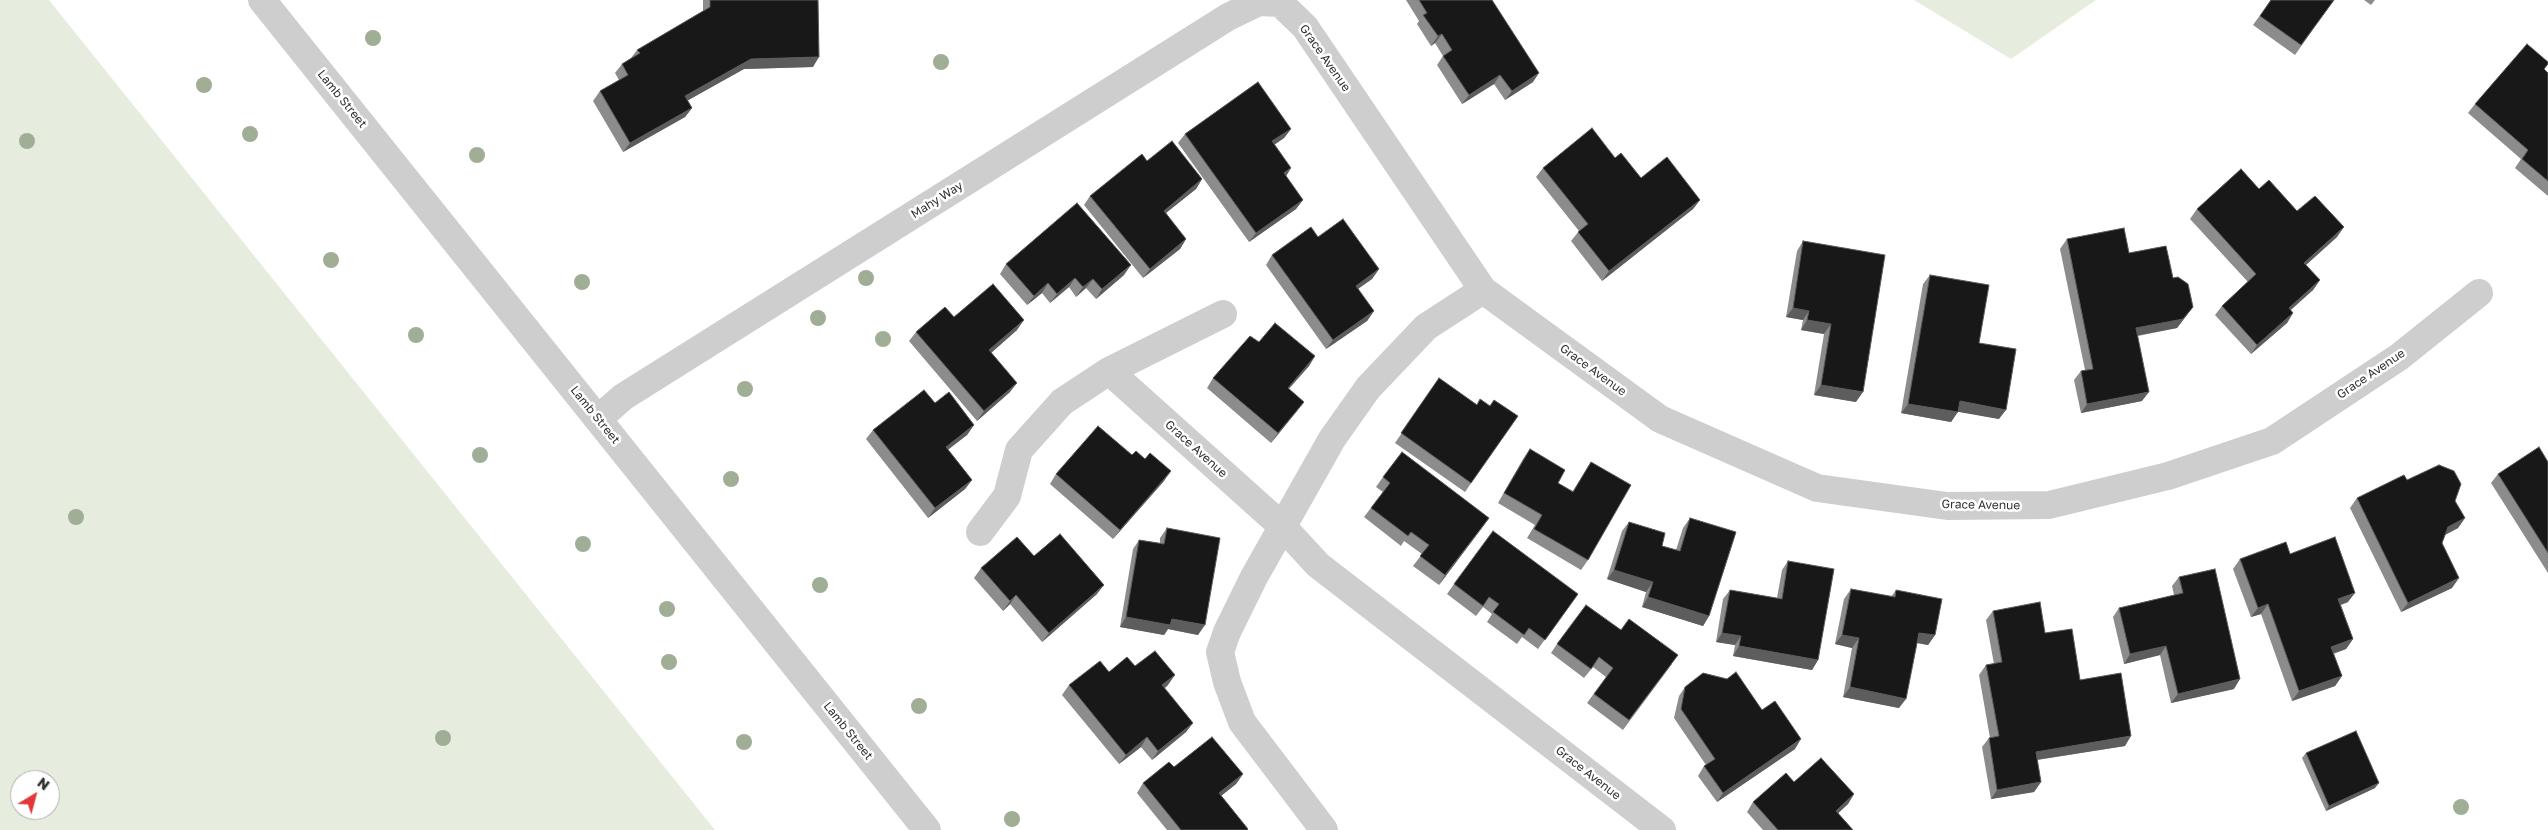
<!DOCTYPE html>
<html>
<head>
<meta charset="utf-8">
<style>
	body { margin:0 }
	#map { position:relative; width:2548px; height:830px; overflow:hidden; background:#fff; font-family:"Golos Text",sans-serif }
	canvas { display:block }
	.north { position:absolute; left:10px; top:770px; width:50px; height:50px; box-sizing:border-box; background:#fff; border:1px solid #adadad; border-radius:50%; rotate:37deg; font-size:14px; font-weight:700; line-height:20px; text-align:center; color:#313131 }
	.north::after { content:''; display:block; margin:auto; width:18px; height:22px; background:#e2383a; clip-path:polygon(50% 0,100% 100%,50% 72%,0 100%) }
</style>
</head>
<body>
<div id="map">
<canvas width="2548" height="830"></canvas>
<div class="north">N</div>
</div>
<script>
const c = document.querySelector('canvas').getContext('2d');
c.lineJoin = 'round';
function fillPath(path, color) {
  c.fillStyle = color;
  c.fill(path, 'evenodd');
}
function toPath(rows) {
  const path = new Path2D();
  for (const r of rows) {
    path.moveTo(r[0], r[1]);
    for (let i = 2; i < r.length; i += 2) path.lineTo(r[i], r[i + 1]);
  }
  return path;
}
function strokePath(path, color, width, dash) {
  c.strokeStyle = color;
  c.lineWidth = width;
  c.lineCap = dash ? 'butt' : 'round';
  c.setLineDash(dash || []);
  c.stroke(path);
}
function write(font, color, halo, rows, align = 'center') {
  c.font = font + ' "Golos Text",sans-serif';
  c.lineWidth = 5;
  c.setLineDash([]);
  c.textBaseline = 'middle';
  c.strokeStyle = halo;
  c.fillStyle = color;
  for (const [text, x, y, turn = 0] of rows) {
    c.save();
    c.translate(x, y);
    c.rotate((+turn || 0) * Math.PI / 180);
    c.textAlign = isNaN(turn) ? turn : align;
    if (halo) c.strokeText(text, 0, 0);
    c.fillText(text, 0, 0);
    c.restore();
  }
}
fillPath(toPath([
	[0,0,49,0,715,830,0,830],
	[20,780,50,780,50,810,20,810],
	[1914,0,2096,0,2011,59]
]), '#e6eddf');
strokePath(toPath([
	[1280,3,1305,27,1483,290,1660,419,1817,488,1947,506,2049,505,2168,476,2272,441,2399,357,2479,293],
	[1109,371,1283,527,1318,565,1662,830],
	[598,419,623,397,1228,17,1259,2,1280,3,1282,0],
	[980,532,1007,496,1019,450,1062,402,1109,371,1223,314],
	[1324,830,1242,722,1227,682,1220,652,1227,632,1254,577,1332,439,1368,388,1426,327,1483,290]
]), '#cecece', 28);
strokePath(toPath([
	[262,0,927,830]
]), '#cecece', 28);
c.fillStyle = '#9fae95';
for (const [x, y] of [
	[373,38],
	[941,62],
	[204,85],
	[250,134],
	[27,141],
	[477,155],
	[331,260],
	[866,278],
	[582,282],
	[818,318],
	[416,335],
	[883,339],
	[745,389],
	[480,455],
	[731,479],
	[76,517],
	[583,544],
	[820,585],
	[667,609],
	[669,662],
	[919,706],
	[443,738],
	[744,742],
	[2461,807],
	[1012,819]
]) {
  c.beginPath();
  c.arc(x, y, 8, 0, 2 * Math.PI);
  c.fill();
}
fillPath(toPath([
	[703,0,818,0,813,67,744,69,687,100,692,108,685,117,623,152,593,101,600,91,619,80,615,73,622,64,631,58,637,50,703,11],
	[1406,0,1492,0,1533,82,1505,100,1494,84,1462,104,1437,65,1443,56,1435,43,1431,46,1417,24,1419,21],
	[2271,0,2334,0,2295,55,2253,25],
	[2364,0,2375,0,2371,5],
	[2544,70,2548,73,2548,196,2515,168,2521,159,2468,113,2475,104],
	[1291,129,1284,138,1274,145,1286,176,1303,200,1296,209,1249,242,1178,143,1185,134],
	[1615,158,1641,178,1700,200,1693,209,1602,281,1571,241,1579,231,1536,177,1543,168],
	[1147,161,1202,179,1196,189,1166,213,1186,239,1180,249,1143,278,1084,205,1090,196],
	[2259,189,2297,211,2337,237,2306,265,2320,280,2313,290,2290,310,2293,313,2287,323,2251,354,2215,315,2222,306,2248,282,2190,219,2197,209],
	[1318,237,1379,269,1372,279,1358,289,1374,311,1367,321,1326,349,1266,265,1272,255],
	[2067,239,2129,253,2173,278,2193,307,2177,328,2138,336,2142,401,2081,413,2074,380,2081,371,2085,370,2060,249],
	[1803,241,1856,402,1814,395,1824,334,1801,330,1803,320,1786,317,1797,251],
	[1006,264,1124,275,1096,299,1086,288,1076,297,1069,287,1050,303,1042,293,1027,305,1000,274],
	[1930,275,1999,419,1958,411,1951,422,1901,413,1923,284],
	[954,317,1017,330,991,353,1010,392,977,421,909,341,916,332],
	[1259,342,1315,356,1309,366,1289,389,1297,411,1271,443,1207,388,1213,378],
	[1439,378,1476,404,1490,406,1518,416,1465,492,1395,443],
	[935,403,974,425,967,435,948,450,972,480,965,489,928,518,866,439,873,430],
	[1530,449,1558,483,1573,491,1591,462,1588,560,1581,570,1527,538,1535,525,1498,503,1523,459],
	[1132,455,1164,481,1113,539,1050,484,1056,474],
	[2548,462,2548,573,2491,483,2498,474],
	[1383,477,1489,518,1439,585,1413,566,1422,554,1404,541,1401,546,1364,517,1383,492,1376,487],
	[2357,498,2455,501,2465,518,2458,528,2445,535,2442,543,2452,588,2401,612,2350,508],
	[1690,518,1709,616,1703,626,1642,607,1646,592,1607,579,1622,531,1629,522,1662,546,1676,550,1683,528],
	[1167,528,1198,635,1168,629,1164,635,1120,627,1133,549,1139,540,1160,543,1160,538],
	[2290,554,2348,602,2341,605,2353,639,2346,649,2333,654,2342,676,2335,686,2292,701,2261,614,2251,617,2233,569,2240,559],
	[1034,556,1097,594,1042,642,1010,604,1003,611,974,578,981,568],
	[1788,561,1818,660,1812,670,1733,656,1735,645,1716,642,1723,599,1730,590,1777,598,1782,570],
	[2179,577,2234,689,2171,703,2160,655,2124,664,2113,617,2119,608,2174,595,2172,586],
	[1454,584,1578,594,1538,649,1522,637,1517,644,1487,622,1492,614,1483,607,1476,616,1447,594],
	[1851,589,1891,597,1896,590,1935,635,1928,645,1917,643,1899,708,1843,697,1852,648,1835,644,1844,599],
	[1993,611,2045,633,2080,680,2125,746,2037,760,2041,782,2034,792,1991,799,1982,747,1989,738,1990,738,1979,675,1986,665,1994,664,1986,620],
	[1621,630,1672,664,1623,730,1587,703,1606,677,1593,667,1584,678,1551,653,1557,644],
	[1135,666,1168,685,1165,688,1193,723,1186,732,1152,760,1141,747,1119,764,1062,695,1069,685,1109,672],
	[1685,687,1762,710,1795,749,1717,802,1698,776,1704,766,1706,765,1674,718,1679,696],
	[2306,753,2375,788,2326,811,2302,758],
	[1174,767,1243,774,1236,784,1221,796,1247,830,1167,830,1137,793,1143,783],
	[1794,782,1854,794,1848,804,1838,813,1853,830,1763,830,1747,812,1753,802]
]), '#8c8c8c');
fillPath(toPath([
	[1442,34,1435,43,1431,46,1438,36],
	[819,57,813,67,744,69,678,106,685,96,751,59],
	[1539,73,1533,82,1505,100,1512,91],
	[1500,75,1494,84,1462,104,1469,95],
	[692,108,685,117,623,152,630,143],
	[1291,129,1284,138,1265,151,1272,141],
	[1291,168,1285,178,1284,173],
	[1202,179,1196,189,1157,220,1164,211],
	[1303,200,1296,209,1249,242,1256,233],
	[1700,200,1693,209,1602,281,1609,271],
	[2344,227,2337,237,2297,273,2304,263],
	[1186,239,1180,249,1143,278,1150,269],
	[1131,265,1124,275,1096,299,1102,289],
	[1379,269,1372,279,1349,295,1356,286],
	[1075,278,1069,287,1050,303,1057,294],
	[1093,279,1086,288,1076,297,1083,287],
	[2320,280,2313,290,2282,318,2289,308],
	[1048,283,1042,293,1027,305,1034,296],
	[2193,307,2177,328,2129,337,2136,328],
	[1793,308,1809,311,1803,320,1786,317],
	[1374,311,1367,321,1326,349,1333,340],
	[2293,313,2287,323,2251,354,2257,345],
	[1024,320,1017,330,983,360,989,350],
	[1807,320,1831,324,1824,334,1801,330],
	[1315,356,1309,366,1281,397,1288,388],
	[1017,383,1010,392,977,421,984,411],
	[1821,385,1863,392,1856,402,1814,395],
	[2149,392,2142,401,2081,413,2087,404],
	[1960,401,2006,410,1999,419,1953,411],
	[1304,402,1297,411,1271,443,1278,433],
	[1908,404,1958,412,1951,422,1901,413],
	[974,425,967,435,939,456,946,447],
	[1171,471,1164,481,1113,539,1120,530],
	[972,480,965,489,928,518,935,508],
	[1489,518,1482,528,1439,585,1445,575],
	[2465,518,2458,528,2441,537,2448,527],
	[1614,570,1653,582,1646,592,1607,579],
	[2459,578,2452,588,2401,612,2408,603],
	[1104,585,1097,594,1042,642,1049,633],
	[2355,593,2348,602,2332,608,2338,599],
	[1016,595,1010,604,1003,611,1010,601],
	[1648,597,1709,616,1703,626,1642,607],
	[2268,604,2261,614,2251,617,2258,608],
	[1126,617,1172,619,1205,625,1198,635,1168,629,1164,635,1120,627],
	[1722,633,1741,636,1735,645,1716,642],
	[1919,633,1935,635,1928,645,1912,642],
	[1842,635,1859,638,1852,648,1835,644],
	[2353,639,2346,649,2324,657,2331,647],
	[1739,646,1818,660,1812,670,1733,656],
	[2166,646,2160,655,2124,664,2130,654],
	[1175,675,1168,685,1156,695,1162,685],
	[2342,676,2335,686,2292,701,2299,691],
	[2240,679,2234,689,2171,703,2178,694],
	[1850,687,1906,699,1899,708,1843,697],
	[1193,723,1186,732,1152,760,1158,751],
	[2131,736,2125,746,2029,761,2036,752],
	[1147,737,1141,747,1119,764,1126,755],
	[1801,739,1795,749,1717,802,1723,793],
	[1243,774,1236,784,1212,803,1219,793],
	[2041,782,2034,792,1991,799,1997,790],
	[2379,783,2375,788,2326,811,2329,806],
	[1854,794,1848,804,1830,821,1836,811]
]), '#5d5d5d');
const building = toPath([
	[710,0,818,0,819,57,751,59,685,96,692,108,630,143,600,91,628,75,622,64,640,53,637,50,710,7,710,0],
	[1419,0,1492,0,1539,73,1512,91,1500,75,1469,95,1443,56,1452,50,1442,34,1438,36,1423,15,1427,13,1419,0],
	[2271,0,2334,0,2301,45,2260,16,2271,0],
	[2527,44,2548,62,2548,64,2544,69,2548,73,2548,181,2522,159,2528,150,2475,104,2527,44],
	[1258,82,1291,129,1272,141,1291,168,1284,173,1303,200,1256,233,1185,134,1258,82],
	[1592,128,1615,158,1621,153,1641,178,1667,157,1700,200,1609,271,1578,232,1588,224,1543,168,1592,128],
	[1172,141,1202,179,1164,211,1186,239,1150,269,1090,196,1142,154,1147,161,1172,141],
	[2241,169,2259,189,2269,180,2297,211,2315,196,2344,227,2304,263,2320,280,2289,308,2293,313,2257,345,2222,306,2256,274,2197,209,2241,169],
	[1077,203,1131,265,1102,289,1093,279,1083,287,1075,278,1057,294,1048,283,1034,296,1006,264,1077,203],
	[1343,219,1379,269,1356,286,1374,311,1333,340,1272,255,1311,227,1318,237,1343,219],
	[2124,228,2129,253,2166,246,2173,278,2178,277,2188,284,2193,307,2183,319,2136,328,2149,392,2087,404,2081,371,2093,369,2067,239,2124,228],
	[1803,241,1885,255,1863,392,1821,385,1831,324,1807,320,1809,311,1793,308,1803,241],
	[1930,275,1989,285,1979,343,2016,349,2006,410,1960,401,1958,412,1908,404,1930,275],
	[993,284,1024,320,989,350,1017,383,984,411,916,332,945,307,954,317,993,284],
	[1275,323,1315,356,1288,388,1304,402,1278,433,1213,378,1250,336,1259,342,1275,323],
	[1439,378,1477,405,1480,399,1490,406,1494,400,1518,416,1471,483,1401,433,1439,378],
	[924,390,935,403,949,392,974,425,946,447,972,480,935,508,873,430,924,390],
	[1098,426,1132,455,1136,451,1145,459,1150,453,1171,471,1120,530,1056,474,1098,426],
	[2539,447,2548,462,2548,553,2498,474,2539,447],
	[1530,449,1565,470,1558,483,1573,492,1591,462,1631,485,1588,560,1534,529,1542,515,1504,493,1530,449],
	[1402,452,1489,518,1445,575,1420,556,1429,545,1411,532,1408,536,1371,508,1390,483,1383,477,1402,452],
	[2439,465,2454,471,2461,484,2455,501,2465,518,2448,527,2442,543,2459,578,2408,603,2357,498,2404,475,2407,480,2439,465],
	[1690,518,1736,532,1709,616,1648,597,1653,582,1614,570,1629,522,1665,533,1662,546,1680,551,1690,518],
	[1167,528,1220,538,1205,625,1172,619,1170,625,1126,617,1139,540,1164,544,1167,528],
	[1493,531,1578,594,1545,640,1529,628,1524,635,1493,612,1499,604,1489,597,1483,606,1454,584,1493,531],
	[1060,534,1104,585,1049,633,1016,595,1010,601,981,568,1017,537,1034,556,1060,534],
	[2335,537,2355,593,2338,599,2353,639,2331,647,2342,676,2299,691,2268,604,2258,608,2240,559,2286,542,2290,554,2335,537],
	[1788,561,1834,569,1818,660,1739,646,1741,636,1722,633,1730,590,1782,599,1788,561],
	[2215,569,2240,679,2178,694,2166,646,2130,654,2119,608,2183,593,2179,577,2215,569],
	[1851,589,1895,597,1896,590,1942,599,1935,635,1919,633,1906,699,1850,687,1859,638,1842,635,1851,589],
	[2040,602,2045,633,2072,629,2080,680,2121,673,2131,736,2036,752,2041,782,1997,790,1989,738,1999,736,1986,665,2002,662,1993,611,2040,602],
	[1586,605,1621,630,1629,619,1678,655,1629,720,1594,694,1613,668,1599,657,1591,669,1557,644,1586,605],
	[1155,651,1175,675,1162,685,1193,723,1158,751,1147,737,1126,755,1069,685,1100,661,1109,672,1127,657,1135,666,1155,651],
	[1736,672,1762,710,1775,701,1801,739,1723,793,1704,766,1715,759,1681,709,1685,687,1703,673,1727,679,1736,672],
	[2356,731,2379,783,2329,806,2306,753,2356,731],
	[1212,737,1243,774,1219,793,1248,829,1247,830,1181,830,1143,783,1169,762,1174,767,1212,737],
	[1821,758,1854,794,1836,811,1853,830,1778,830,1753,802,1786,773,1794,782,1821,758]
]);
fillPath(building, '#181818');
strokePath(building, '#5d5d5d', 1);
write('12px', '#313131', '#fff', [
	["Grace Avenue",1325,58,55],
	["Lamb Street",342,99,51],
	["Mahy Way",937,200,-32],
	["Grace Avenue",1593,370,36],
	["Grace Avenue",2371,374,-34],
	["Lamb Street",595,415,51],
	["Grace Avenue",1196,449,42],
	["Grace Avenue",1981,505,1],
	["Lamb Street",848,731,51],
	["Grace Avenue",1588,773,38]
]);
</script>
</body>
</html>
